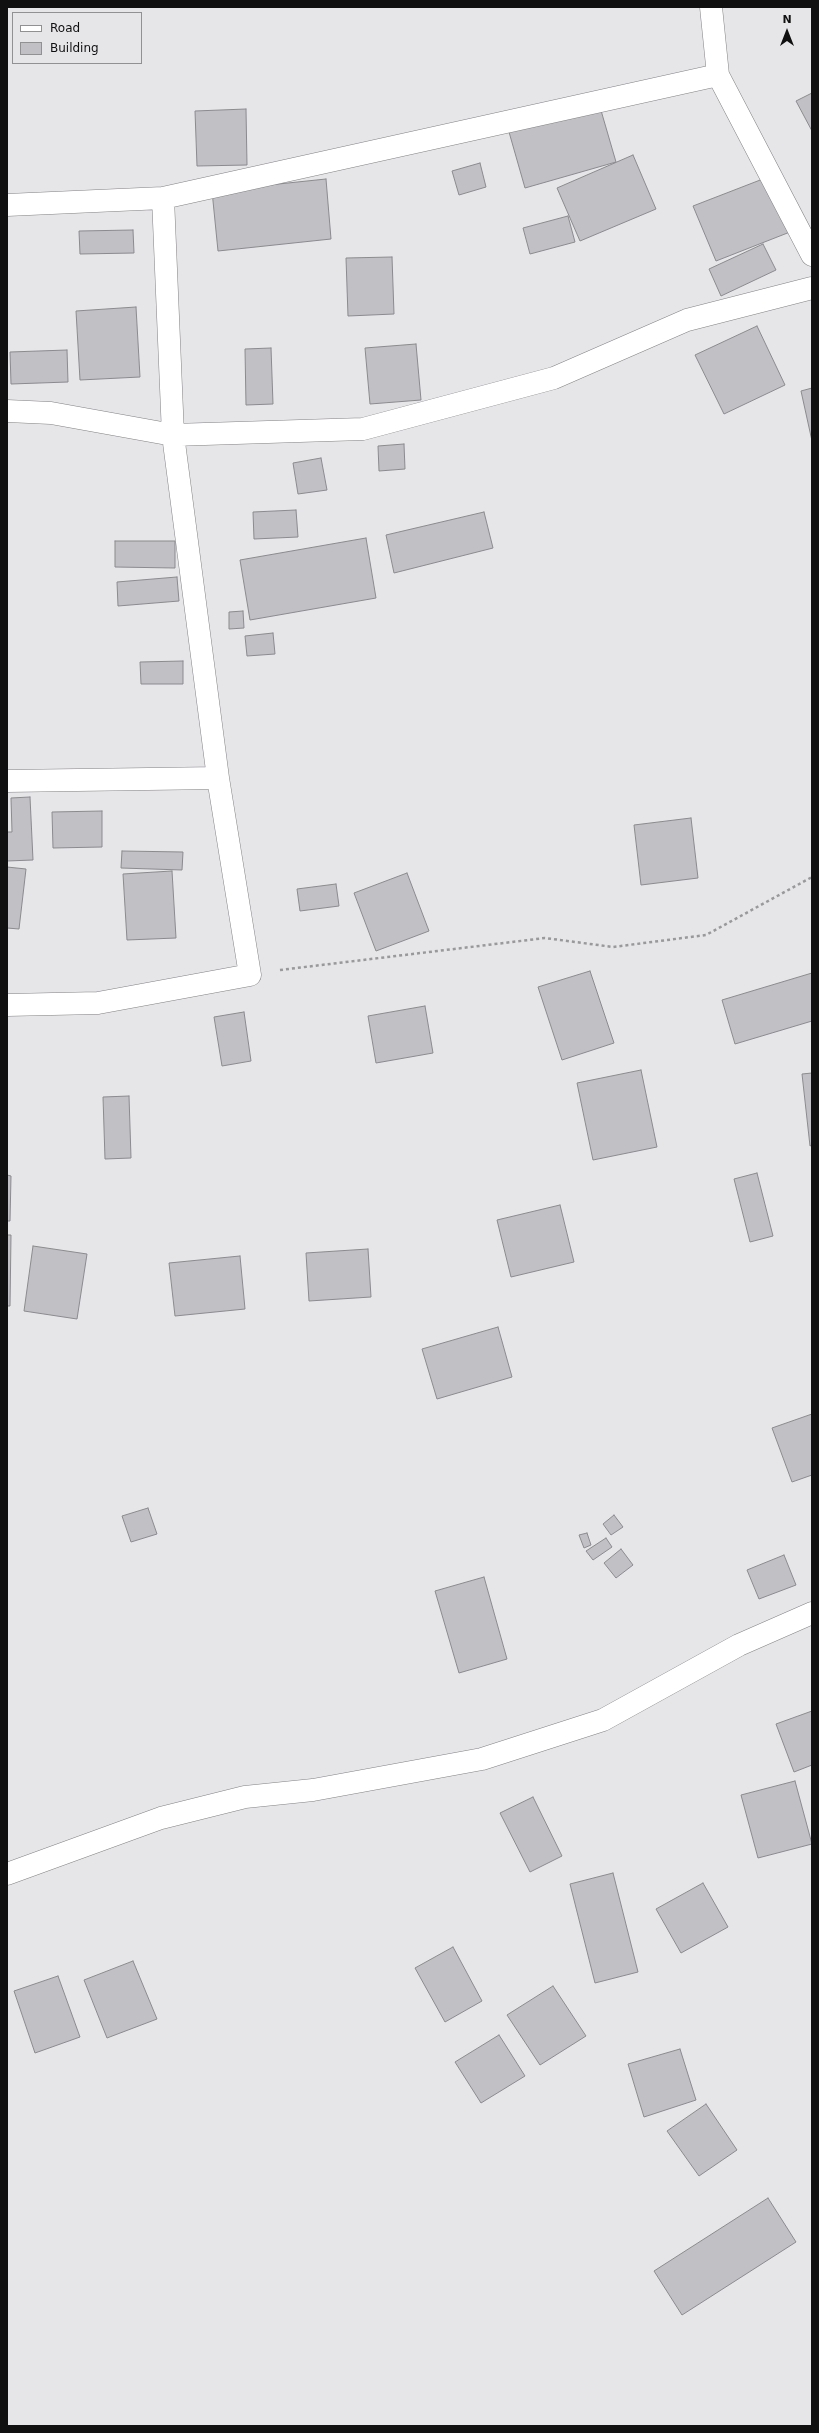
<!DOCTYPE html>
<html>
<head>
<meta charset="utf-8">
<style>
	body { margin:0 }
	#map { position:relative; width:819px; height:2433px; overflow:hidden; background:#e6e5e8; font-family:"DejaVu Sans",sans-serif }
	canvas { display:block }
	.frame { position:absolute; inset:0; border:8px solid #111011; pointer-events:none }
	.legend { position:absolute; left:12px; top:12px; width:130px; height:52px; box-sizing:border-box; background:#e6e5e8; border:1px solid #919092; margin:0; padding:5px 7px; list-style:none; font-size:12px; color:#111011 }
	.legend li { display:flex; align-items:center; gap:8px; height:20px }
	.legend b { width:20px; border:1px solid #919092 }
	.north { position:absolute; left:767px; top:12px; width:40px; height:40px; -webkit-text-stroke:3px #e6e5e8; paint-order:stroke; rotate:0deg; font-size:11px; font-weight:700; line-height:16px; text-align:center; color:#111011 }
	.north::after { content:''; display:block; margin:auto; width:14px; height:18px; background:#111011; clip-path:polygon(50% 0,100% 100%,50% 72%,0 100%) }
</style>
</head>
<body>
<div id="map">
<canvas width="819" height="2433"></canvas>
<div class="frame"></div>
<ul class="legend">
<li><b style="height:5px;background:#fff"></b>Road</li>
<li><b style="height:11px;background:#c1c0c4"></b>Building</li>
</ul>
<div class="north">N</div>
</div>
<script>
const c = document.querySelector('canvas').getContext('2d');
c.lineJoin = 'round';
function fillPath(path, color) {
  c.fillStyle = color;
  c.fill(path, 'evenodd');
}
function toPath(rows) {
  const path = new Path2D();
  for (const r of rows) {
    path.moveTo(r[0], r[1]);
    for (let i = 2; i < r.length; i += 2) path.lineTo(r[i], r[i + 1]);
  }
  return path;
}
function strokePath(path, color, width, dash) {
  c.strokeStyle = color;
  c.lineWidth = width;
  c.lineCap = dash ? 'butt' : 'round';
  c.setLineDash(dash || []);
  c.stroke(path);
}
const building = toPath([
	[812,93,812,131,796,101,812,93],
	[600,107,616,162,525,188,509,132,600,107],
	[246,109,247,165,197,166,195,111,246,109],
	[633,155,656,209,580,241,557,188,633,155],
	[480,163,486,187,459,195,452,171,480,163],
	[768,177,790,232,716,261,693,206,768,177],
	[326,179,331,239,218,251,212,191,326,179],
	[568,216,575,242,530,254,523,228,568,216],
	[133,230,134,253,80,254,79,231,133,230],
	[763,244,776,270,721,296,709,269,763,244],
	[392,257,394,314,348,316,346,258,392,257],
	[136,307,140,377,80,380,76,311,136,307],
	[757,326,785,385,724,414,695,355,757,326],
	[416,344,421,400,370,404,365,348,416,344],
	[271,348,273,404,246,405,245,349,271,348],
	[67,350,68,382,11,384,10,352,67,350],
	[812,388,812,441,801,391,812,388],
	[404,444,405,469,379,471,378,446,404,444],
	[321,458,327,490,298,494,293,463,321,458],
	[296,510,298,537,254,539,253,512,296,510],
	[484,512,493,548,394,573,386,535,484,512],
	[366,538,376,598,250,620,240,560,366,538],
	[115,541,175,541,175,568,115,567,115,541],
	[177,577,179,601,118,606,117,582,177,577],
	[243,611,244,628,229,629,229,612,243,611],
	[273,633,275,654,247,656,245,636,273,633],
	[183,661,183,684,141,684,140,662,183,661],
	[30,797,33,860,7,861,7,832,12,832,11,798,30,797],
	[102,811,102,847,53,848,52,812,102,811],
	[691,818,698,878,641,885,634,825,691,818],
	[122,851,183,852,182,870,121,868,122,851],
	[7,867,26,869,19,929,7,928,7,867],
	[172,871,176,938,127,940,123,874,172,871],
	[407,873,429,931,376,951,354,893,407,873],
	[336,884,339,906,300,911,297,889,336,884],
	[590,971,614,1043,562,1060,538,987,590,971],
	[812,973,812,1021,735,1044,722,1000,812,973],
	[425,1006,433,1053,376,1063,368,1016,425,1006],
	[244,1012,251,1061,222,1066,214,1017,244,1012],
	[641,1070,657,1147,593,1160,577,1083,641,1070],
	[812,1073,812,1145,810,1146,802,1074,812,1073],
	[129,1096,131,1158,105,1159,103,1097,129,1096],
	[757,1173,773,1236,750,1242,734,1179,757,1173],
	[7,1175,11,1176,10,1221,7,1221,7,1175],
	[560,1205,574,1262,511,1277,497,1220,560,1205],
	[7,1235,11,1235,10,1306,7,1306,7,1235],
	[33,1246,87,1254,77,1319,24,1311,33,1246],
	[368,1249,371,1297,309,1301,306,1253,368,1249],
	[240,1256,245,1309,175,1316,169,1263,240,1256],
	[498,1327,512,1377,437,1399,422,1349,498,1327],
	[812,1414,812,1475,792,1482,772,1428,812,1414],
	[148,1508,157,1534,131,1542,122,1516,148,1508],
	[614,1515,623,1527,611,1535,603,1524,614,1515],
	[587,1533,591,1545,584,1548,579,1535,587,1533],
	[606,1538,612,1547,593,1560,586,1551,606,1538],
	[621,1549,633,1565,616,1578,604,1563,621,1549],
	[784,1555,796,1585,759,1599,747,1570,784,1555],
	[484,1577,507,1659,459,1673,435,1591,484,1577],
	[812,1711,812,1765,794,1772,776,1724,812,1711],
	[795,1781,812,1844,758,1858,741,1795,795,1781],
	[533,1797,562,1856,530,1872,500,1813,533,1797],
	[613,1873,638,1972,595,1983,570,1884,613,1873],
	[703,1883,728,1927,681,1953,656,1909,703,1883],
	[453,1947,482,2001,445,2022,415,1968,453,1947],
	[133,1961,157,2019,107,2038,84,1980,133,1961],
	[58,1976,80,2037,35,2053,14,1991,58,1976],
	[553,1986,586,2036,540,2065,507,2015,553,1986],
	[499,2035,525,2076,481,2103,455,2062,499,2035],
	[680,2049,696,2100,644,2117,628,2064,680,2049],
	[706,2104,737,2150,699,2176,667,2131,706,2104],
	[768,2198,796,2242,682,2315,654,2271,768,2198]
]);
fillPath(building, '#c1c0c4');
strokePath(building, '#8b8b8f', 1);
const minor = toPath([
	[711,7,718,75,812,255],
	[7,205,163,198,718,75],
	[7,411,51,413,173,435,363,429,554,378,687,320,812,288],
	[7,781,218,778],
	[7,1005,98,1003,250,975,218,778,173,435,163,198],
	[7,1874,161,1818,245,1797,313,1790,482,1759,603,1720,739,1645,812,1613]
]);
strokePath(minor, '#838184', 23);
strokePath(toPath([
	[280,970,545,938,613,947,706,935,812,877]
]), '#99989a', 2.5, [3, 3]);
strokePath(minor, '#fff', 22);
</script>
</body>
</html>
